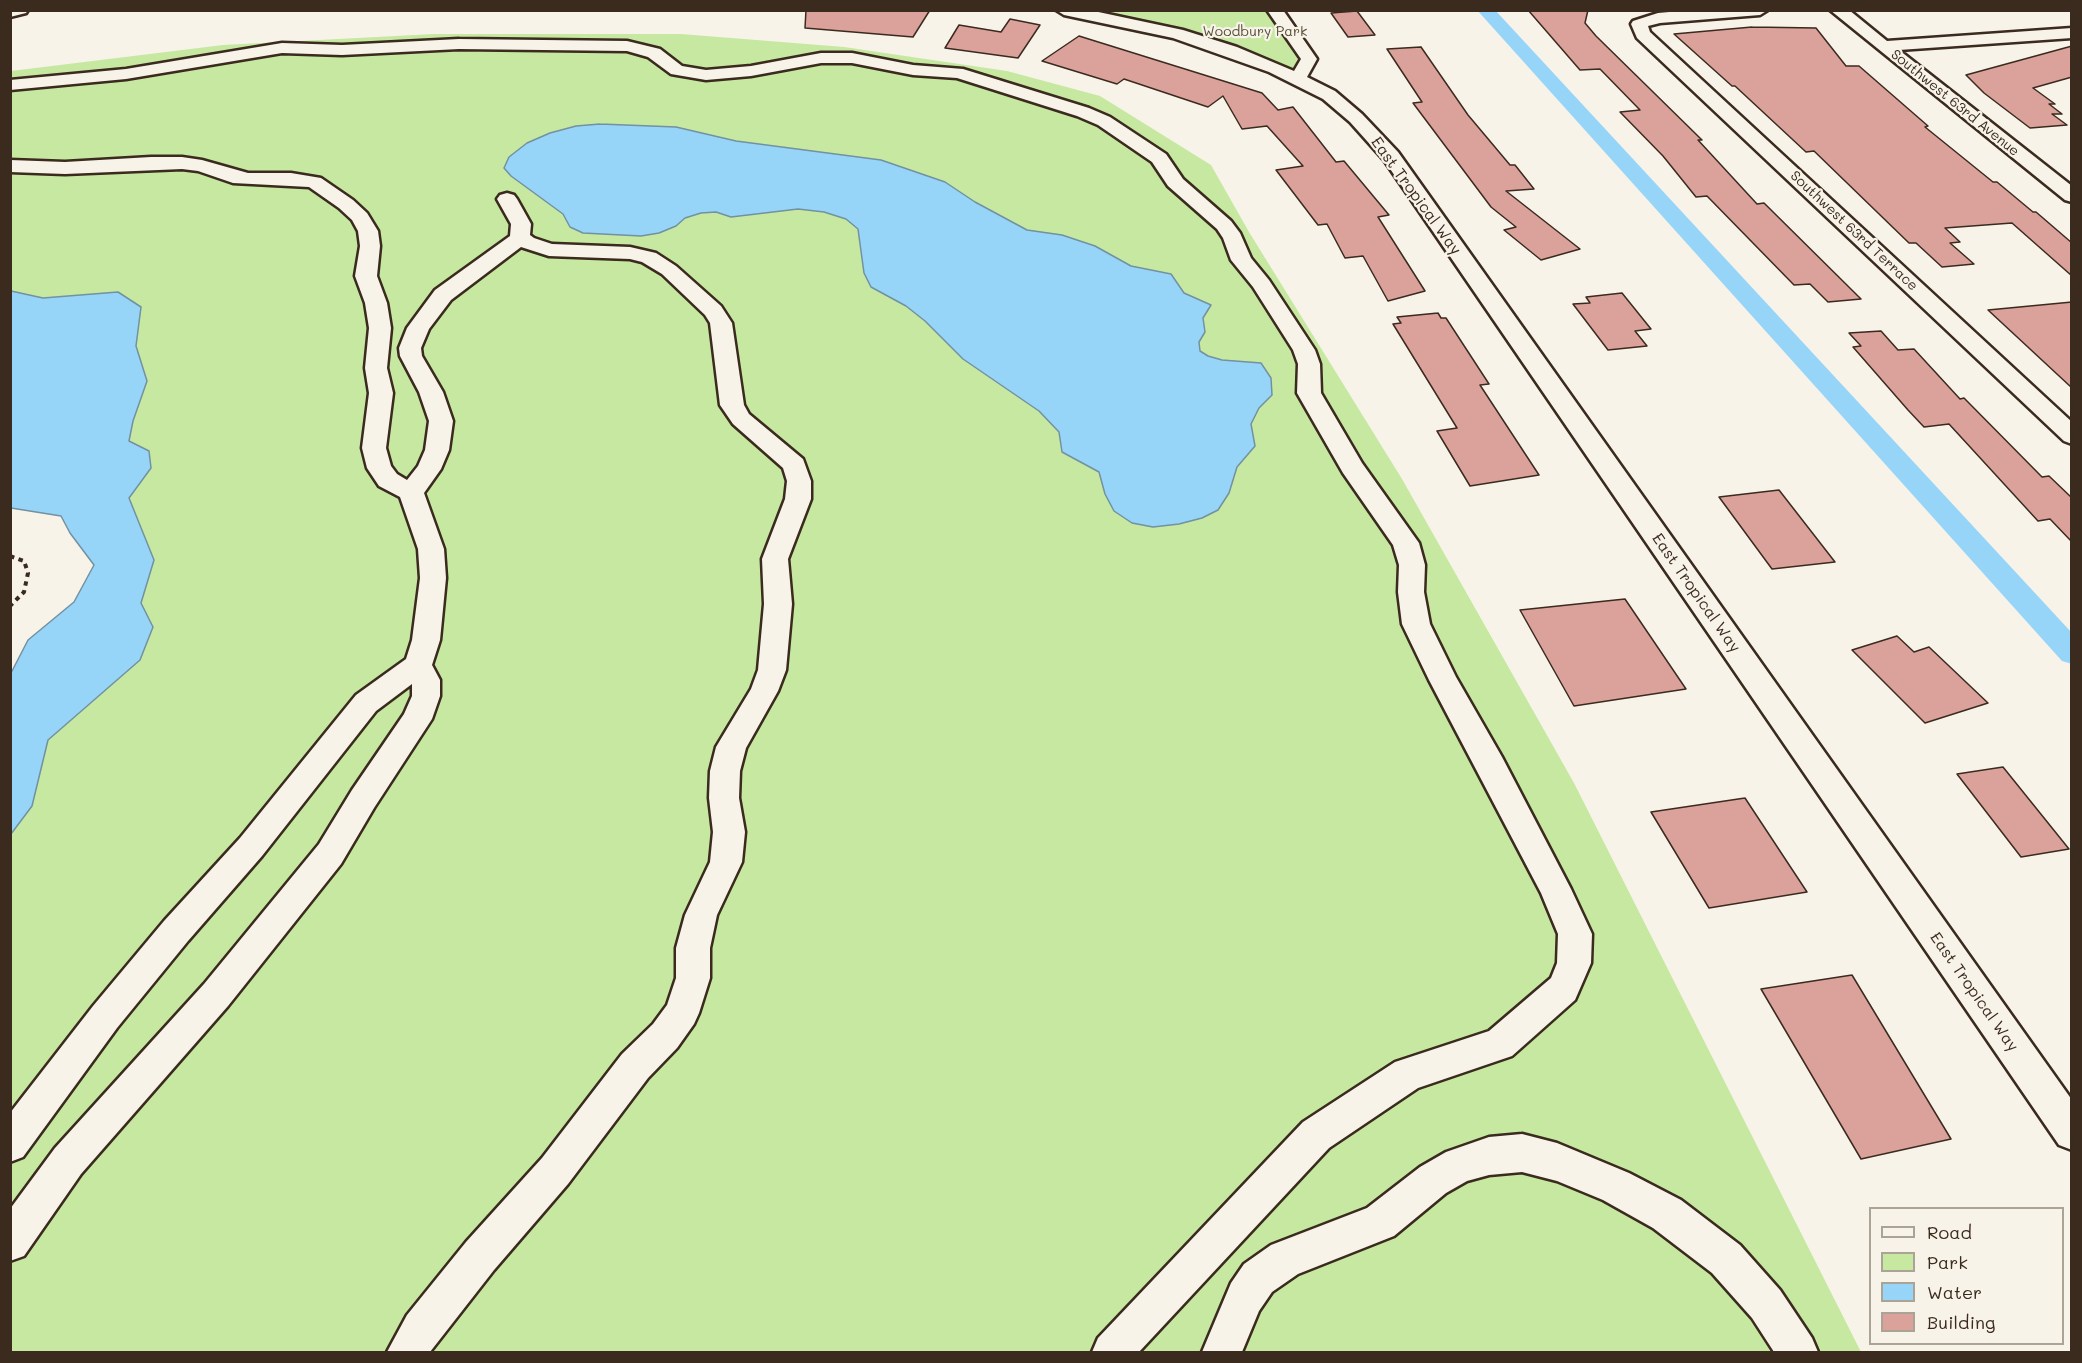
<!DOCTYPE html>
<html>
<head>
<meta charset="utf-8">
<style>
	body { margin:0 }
	#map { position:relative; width:2082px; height:1363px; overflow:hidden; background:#f7f3e8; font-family:Mali,sans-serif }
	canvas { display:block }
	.frame { position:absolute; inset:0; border:12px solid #3b2a1e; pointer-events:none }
	.legend { position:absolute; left:1869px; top:1207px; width:195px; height:138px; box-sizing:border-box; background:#f7f3e8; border:2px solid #aca397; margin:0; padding:8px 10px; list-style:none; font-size:18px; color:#3b2a1e }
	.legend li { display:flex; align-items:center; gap:12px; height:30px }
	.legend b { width:30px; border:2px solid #aca397 }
</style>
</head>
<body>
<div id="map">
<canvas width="2082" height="1363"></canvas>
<div class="frame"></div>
<ul class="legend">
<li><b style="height:8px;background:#f7f3e8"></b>Road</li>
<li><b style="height:16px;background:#c6e8a1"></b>Park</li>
<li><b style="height:16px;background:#97d5f8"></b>Water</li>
<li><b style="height:16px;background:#dba19b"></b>Building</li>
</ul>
</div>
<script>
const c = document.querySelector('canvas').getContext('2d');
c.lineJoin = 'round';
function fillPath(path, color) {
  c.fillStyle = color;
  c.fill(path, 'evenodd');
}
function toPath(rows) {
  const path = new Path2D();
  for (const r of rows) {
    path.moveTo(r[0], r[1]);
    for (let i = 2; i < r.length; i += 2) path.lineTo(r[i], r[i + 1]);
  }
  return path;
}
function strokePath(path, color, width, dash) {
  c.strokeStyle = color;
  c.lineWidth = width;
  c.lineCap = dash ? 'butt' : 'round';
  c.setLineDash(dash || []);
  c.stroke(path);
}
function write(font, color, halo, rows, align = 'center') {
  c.font = font + ' Mali,sans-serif';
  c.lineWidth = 4.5;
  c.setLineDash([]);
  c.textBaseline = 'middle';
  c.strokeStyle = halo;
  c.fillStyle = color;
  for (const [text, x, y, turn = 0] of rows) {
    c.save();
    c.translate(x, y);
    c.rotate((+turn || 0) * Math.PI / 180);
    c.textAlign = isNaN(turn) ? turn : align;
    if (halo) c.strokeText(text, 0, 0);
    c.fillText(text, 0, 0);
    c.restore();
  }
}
fillPath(toPath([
	[1086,11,1266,11,1297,57,1299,64,1294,72],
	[434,34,681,34,844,47,1007,71,1100,96,1211,165,1249,232,1402,479,1574,783,1861,1352,11,1352,11,834,32,806,48,740,140,660,140,603,154,560,129,498,151,468,129,442,133,421,147,381,136,346,141,307,118,292,43,298,11,291,11,71,223,45]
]), '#c6e8a1');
const water = toPath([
	[600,124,676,127,736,141,881,160,945,182,975,202,1027,230,1062,235,1095,246,1131,266,1171,274,1184,293,1211,305,1203,318,1205,332,1199,342,1200,351,1208,356,1222,360,1261,363,1271,378,1272,395,1259,408,1251,424,1255,446,1237,467,1229,493,1218,510,1202,518,1179,524,1153,527,1132,523,1114,511,1105,494,1099,472,1062,452,1059,432,1039,411,963,359,925,321,906,306,871,287,864,273,858,229,846,219,824,212,798,209,731,217,716,212,701,213,685,218,676,226,659,233,641,236,583,233,570,227,563,214,511,176,504,168,509,157,527,143,550,133,576,126,600,124],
	[11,291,43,298,118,292,141,307,136,346,147,381,133,421,129,441,149,451,151,468,129,498,154,560,141,603,153,627,140,660,48,740,32,806,11,834,11,673,28,640,74,602,94,565,70,533,61,516,11,508,11,291]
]);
fillPath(water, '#97d5f8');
strokePath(water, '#7291a1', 1.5);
fillPath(toPath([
	[1477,10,1495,10,2072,633,2072,664,2062,661,1477,10]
]), '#97d5f8');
const building = toPath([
	[806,10,930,10,913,37,805,28,806,10],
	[1528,10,1588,10,1585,23,1596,36,1702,140,1698,140,1757,204,1764,203,1861,299,1828,302,1810,284,1794,285,1707,196,1696,197,1663,156,1620,112,1640,110,1600,69,1580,70,1528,10],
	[1357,11,1375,35,1348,37,1331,13,1357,11],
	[1010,19,1040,25,1018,58,945,48,959,25,1001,32,1010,19],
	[1752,27,1816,28,1846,66,1859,66,1928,126,1925,127,1993,182,1997,182,2033,212,2036,212,2072,243,2072,276,2012,223,1945,228,1960,242,1950,243,1974,264,1942,267,1916,243,1909,243,1814,151,1806,152,1735,86,1732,86,1674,34,1752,27],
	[1079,36,1262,93,1278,110,1293,107,1336,162,1344,161,1389,215,1378,217,1425,291,1388,301,1363,256,1345,258,1327,224,1318,225,1276,170,1303,166,1267,126,1242,129,1223,96,1208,107,1124,79,1117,84,1042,61,1079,36],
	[2072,46,2072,77,2033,88,2055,104,2049,104,2062,114,2052,114,2067,125,2030,128,1984,93,1966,75,2072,46],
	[1421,47,1468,115,1510,165,1515,165,1534,189,1506,191,1580,249,1541,260,1504,230,1516,227,1491,207,1413,103,1422,102,1387,49,1421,47],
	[1622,293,1651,329,1635,331,1647,346,1608,350,1573,304,1590,303,1586,297,1622,293],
	[2072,302,2072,388,1988,310,2072,302],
	[1438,313,1441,318,1446,318,1489,384,1480,385,1539,475,1470,486,1437,431,1457,428,1393,324,1401,323,1397,317,1438,313],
	[1881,331,1898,350,1914,349,1960,399,1964,398,2042,477,2049,476,2072,498,2072,542,2050,519,2038,521,1949,424,1924,427,1908,410,1853,347,1861,346,1849,333,1881,331],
	[1779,490,1835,562,1772,569,1719,497,1779,490],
	[1625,599,1686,689,1574,706,1520,610,1625,599],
	[1897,636,1914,652,1929,647,1988,703,1925,723,1852,650,1897,636],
	[2003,767,2069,849,2021,857,1957,774,2003,767],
	[1745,798,1807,892,1709,908,1651,812,1745,798],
	[1852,975,1951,1139,1861,1159,1761,989,1852,975]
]);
fillPath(building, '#dba19b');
strokePath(building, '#3b2a1e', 1.5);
const minor = toPath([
	[10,10,28,10,26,13,10,17,10,10],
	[1056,10,1089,10,1183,30,1237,47,1294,71,1301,59,1267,10,1283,10,1317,59,1307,77,1335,91,1362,114,1398,152,2072,1100,2072,1150,2059,1145,1384,160,1350,122,1323,99,1269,72,1173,38,1064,15,1056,10],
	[1692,10,1768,10,1760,15,1660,23,1648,26,1650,32,2072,422,2072,444,2064,441,1637,38,1631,24,1633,21,1658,13,1692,10],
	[1830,10,1849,10,1887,41,2072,28,2072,38,1899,50,2072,186,2072,202,2065,200,1830,10],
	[459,39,627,41,660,49,682,66,706,70,751,66,821,53,852,53,913,65,963,69,1089,108,1110,117,1166,154,1183,179,1231,221,1240,233,1251,258,1269,280,1315,350,1320,364,1321,393,1362,463,1419,543,1425,565,1424,592,1430,624,1456,677,1502,757,1571,889,1592,934,1591,963,1575,1000,1512,1056,1418,1088,1329,1148,1139,1352,1092,1352,1098,1338,1303,1122,1395,1062,1489,1031,1551,978,1557,963,1558,934,1541,893,1429,680,1402,624,1398,592,1399,565,1393,545,1343,473,1297,393,1298,364,1293,350,1253,287,1231,260,1223,238,1217,229,1168,186,1152,162,1098,125,1077,116,957,78,913,75,852,63,821,63,751,76,706,80,671,74,648,57,627,51,459,49,342,55,282,53,126,79,10,90,10,80,126,69,282,43,342,45,459,39],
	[151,157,182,157,202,160,248,173,291,173,321,178,353,200,367,213,378,231,380,246,377,276,387,303,391,328,387,368,393,393,386,448,391,466,397,474,407,480,418,466,425,450,429,421,419,392,400,356,399,348,407,328,435,290,510,236,511,224,497,199,500,195,507,193,514,195,517,199,531,224,530,235,534,238,552,244,630,247,656,253,676,266,721,306,732,323,744,405,749,414,803,459,811,481,811,499,788,559,792,604,786,670,778,691,746,748,740,771,739,798,745,832,742,862,717,915,710,948,710,978,699,1013,694,1024,677,1048,648,1078,568,1184,494,1270,430,1352,387,1352,407,1315,466,1242,542,1158,622,1054,653,1024,667,1005,676,978,676,948,685,915,710,862,713,832,709,798,710,771,716,747,751,689,758,670,764,604,762,559,785,499,787,481,783,468,733,424,720,405,710,323,705,315,662,274,642,262,630,259,549,256,521,247,451,300,429,329,421,348,422,356,443,392,453,421,449,450,441,469,424,493,444,549,446,578,440,640,432,665,440,680,440,696,432,719,374,808,341,864,228,1006,81,1174,24,1256,10,1261,10,1209,55,1148,204,984,319,844,352,790,404,714,412,696,412,684,376,711,262,856,188,941,117,1028,23,1157,10,1162,10,1113,93,1006,164,921,240,838,356,695,406,659,412,640,420,578,418,549,400,497,379,486,367,468,362,448,369,393,365,368,369,328,365,303,355,276,360,246,358,231,352,220,339,208,309,187,233,183,198,171,182,169,65,174,10,172,10,160,65,162,151,157],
	[1522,1134,1557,1143,1629,1173,1681,1200,1740,1245,1780,1290,1812,1338,1818,1352,1774,1352,1752,1318,1712,1273,1653,1228,1603,1200,1557,1181,1522,1172,1489,1175,1467,1181,1446,1193,1394,1236,1298,1274,1272,1292,1259,1311,1242,1352,1202,1352,1231,1283,1244,1264,1271,1245,1367,1208,1420,1167,1446,1152,1489,1137,1522,1134]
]);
strokePath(minor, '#3b2a1e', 5);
strokePath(toPath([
	[10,556,24,561,28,573,24,592,10,606]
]), '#3b2a1e', 4, [4.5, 4.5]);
fillPath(minor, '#f7f3e8');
write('14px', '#575038', '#f7f3e8', [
	["Woodbury Park",1255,32]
]);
write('14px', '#3b2a1e', '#f7f3e8', [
	["Southwest 63rd Avenue",1955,103,39],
	["Southwest 63rd Terrace",1854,231,43]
]);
write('16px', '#3b2a1e', '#f7f3e8', [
	["East Tropical Way",1416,196,54],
	["East Tropical Way",1696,593,55],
	["East Tropical Way",1974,992,55]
]);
</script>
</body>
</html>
